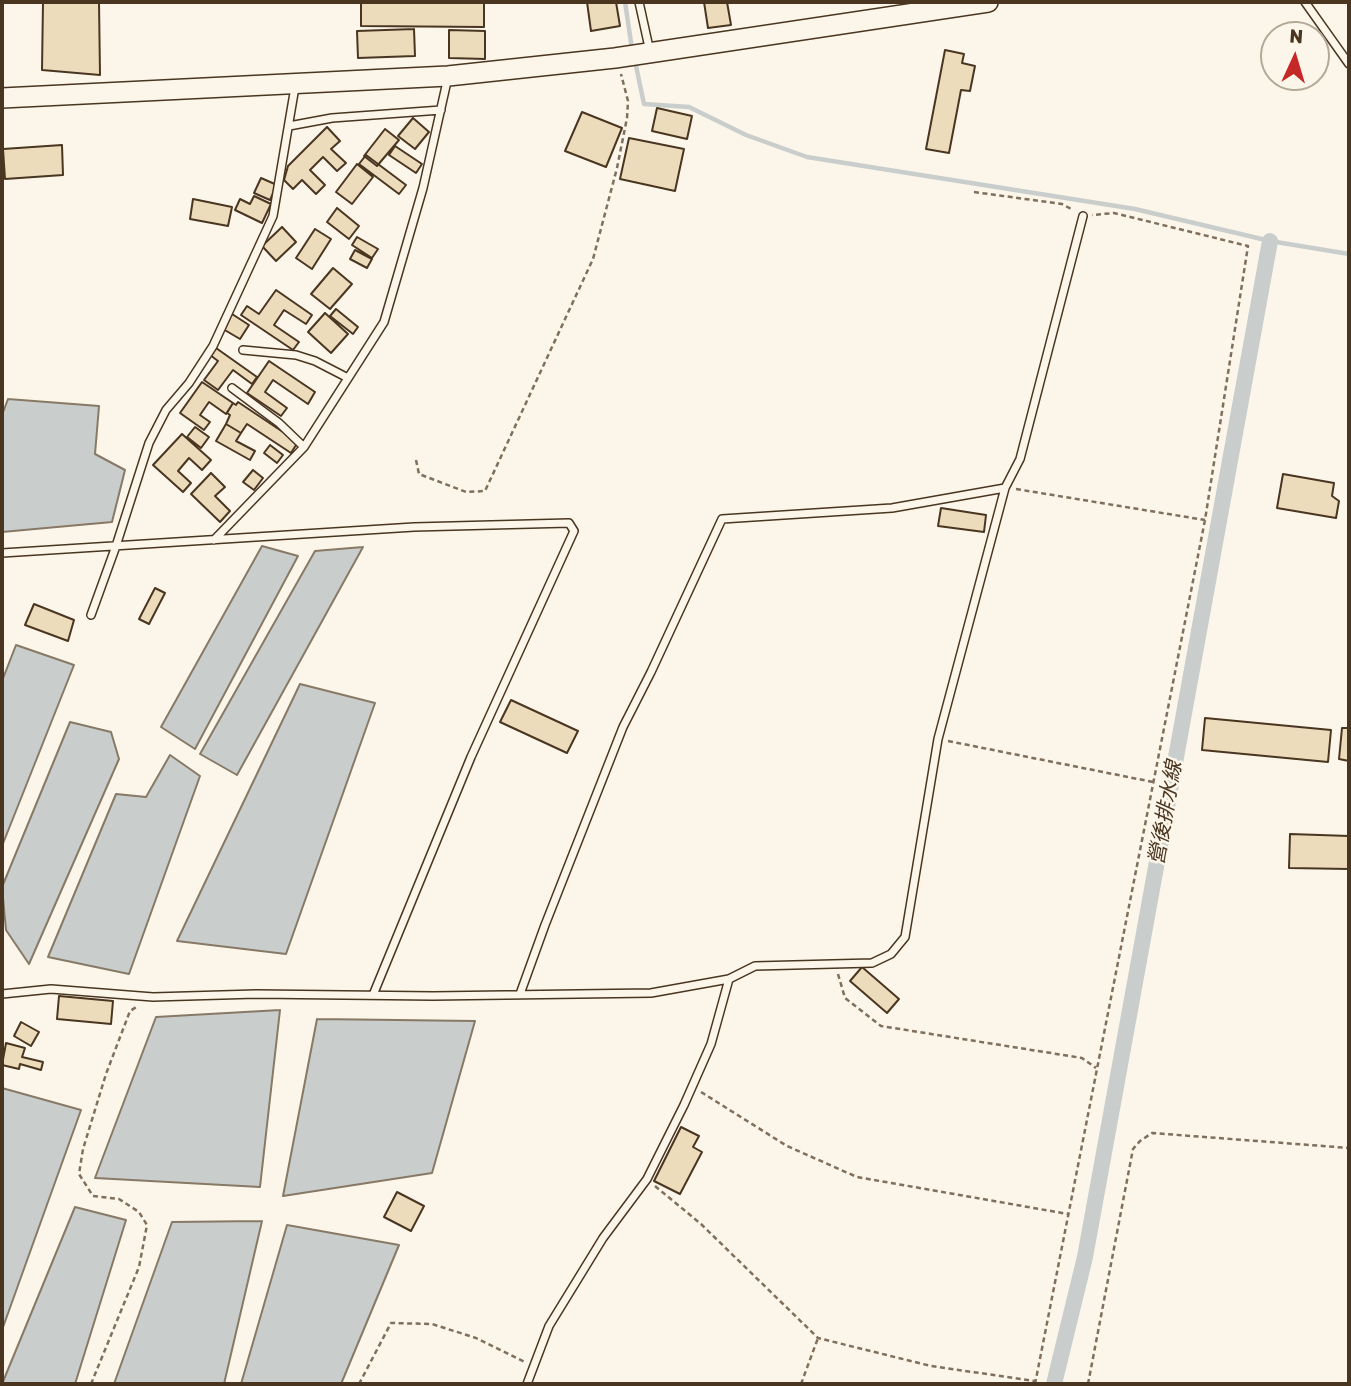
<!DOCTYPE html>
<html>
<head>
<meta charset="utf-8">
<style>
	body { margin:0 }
	#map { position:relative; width:1351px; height:1386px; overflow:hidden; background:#fbf6e9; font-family:Rubik,sans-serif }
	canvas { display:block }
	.frame { position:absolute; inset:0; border:4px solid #4a3520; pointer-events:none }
	.north { position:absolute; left:1260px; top:21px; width:70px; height:70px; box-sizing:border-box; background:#fbf6e9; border:2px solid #b4a999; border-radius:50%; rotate:4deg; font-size:19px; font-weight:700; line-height:28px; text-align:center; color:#4a3520 }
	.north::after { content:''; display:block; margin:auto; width:24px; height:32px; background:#c62828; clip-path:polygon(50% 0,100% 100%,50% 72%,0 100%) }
</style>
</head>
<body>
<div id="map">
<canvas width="1351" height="1386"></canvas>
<div class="frame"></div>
<div class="north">N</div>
</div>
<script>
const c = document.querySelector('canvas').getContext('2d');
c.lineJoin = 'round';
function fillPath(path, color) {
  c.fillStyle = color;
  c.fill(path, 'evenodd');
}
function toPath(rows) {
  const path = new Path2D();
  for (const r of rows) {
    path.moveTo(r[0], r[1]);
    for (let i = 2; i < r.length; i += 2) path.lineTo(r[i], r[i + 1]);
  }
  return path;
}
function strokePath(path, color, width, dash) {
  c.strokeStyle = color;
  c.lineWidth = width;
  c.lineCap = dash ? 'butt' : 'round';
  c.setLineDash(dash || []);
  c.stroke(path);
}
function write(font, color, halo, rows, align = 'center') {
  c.font = font + ' Rubik,"Noto Sans TC",sans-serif';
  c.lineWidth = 5;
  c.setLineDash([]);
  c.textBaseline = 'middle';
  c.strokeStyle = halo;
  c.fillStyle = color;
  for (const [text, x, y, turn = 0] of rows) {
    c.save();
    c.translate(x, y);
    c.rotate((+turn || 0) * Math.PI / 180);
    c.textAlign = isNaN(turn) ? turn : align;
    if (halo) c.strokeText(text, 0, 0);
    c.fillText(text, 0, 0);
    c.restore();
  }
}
const water = toPath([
	[8,399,99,406,95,454,125,470,112,522,2,532,2,415,8,399],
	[262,546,298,556,195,749,161,727,262,546],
	[363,547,237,775,200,754,315,551,363,547],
	[16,645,74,665,2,846,2,681,16,645],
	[300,684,375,703,286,954,177,941,300,684],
	[70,722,111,732,119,759,29,964,6,930,2,887,70,722],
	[170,755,200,776,129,974,48,957,116,794,146,797,170,755],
	[280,1010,260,1187,95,1178,156,1017,280,1010],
	[317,1019,475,1021,432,1173,283,1196,317,1019],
	[2,1088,81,1110,2,1330,2,1088],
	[75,1207,126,1220,75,1384,2,1384,75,1207],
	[262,1221,224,1384,114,1384,172,1222,262,1221],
	[287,1225,399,1245,341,1384,241,1384,287,1225]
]);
fillPath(water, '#c9cecd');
strokePath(water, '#887966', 2);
strokePath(toPath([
	[625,2,632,49],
	[635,61,644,104,689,107,746,135,807,157,1135,209,1270,241,1349,254]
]), '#c9cecd', 4.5);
strokePath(toPath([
	[1054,1384,1085,1257,1270,241]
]), '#c9cecd', 16);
const building = toPath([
	[43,2,99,2,100,75,42,70,43,2],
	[361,2,484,2,484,27,361,26,361,2],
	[587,2,616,2,620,26,591,31,587,2],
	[704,2,727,2,731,25,708,28,704,2],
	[414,29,415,56,358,58,357,31,414,29],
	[449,30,485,31,485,59,449,58,449,30],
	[945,50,964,54,962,63,975,66,970,91,961,90,949,153,926,149,945,50],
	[657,108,692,116,687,139,652,131,657,108],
	[582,112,622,128,606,167,565,151,582,112],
	[413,118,429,132,415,149,398,136,413,118],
	[327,127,340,141,331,149,346,163,337,171,323,157,310,170,325,185,316,194,302,180,293,189,284,180,288,166,327,127],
	[385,129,399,140,377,166,364,156,385,129],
	[629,138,684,149,675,191,620,179,629,138],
	[62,145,63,175,5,179,3,149,62,145],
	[395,146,422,164,416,173,389,155,395,146],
	[366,155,406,185,399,194,359,164,366,155],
	[357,164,373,177,352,204,336,192,357,164],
	[261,178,277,185,270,200,254,193,261,178],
	[254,196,271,204,262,223,235,210,240,199,250,204,254,196],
	[193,199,232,207,228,226,190,219,193,199],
	[337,208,359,226,349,239,327,222,337,208],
	[282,227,296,242,276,261,262,246,282,227],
	[315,229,331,239,312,269,296,258,315,229],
	[357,237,378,249,372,258,352,245,357,237],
	[355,250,372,259,367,268,350,259,355,250],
	[333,268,352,284,330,309,311,294,333,268],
	[276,290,312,315,306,324,284,310,274,325,299,342,293,350,241,315,247,306,259,314,276,290],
	[336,309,358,327,353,334,330,316,336,309],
	[325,313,348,334,331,353,308,332,325,313],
	[232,314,249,325,240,339,223,329,232,314],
	[216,348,257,377,252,384,233,370,218,390,204,380,218,361,210,355,216,348],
	[269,361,315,392,308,404,273,380,265,392,287,408,281,416,247,393,269,361],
	[202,382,233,403,226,414,209,402,200,415,210,422,204,430,180,413,202,382],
	[238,402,298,442,291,453,247,424,241,433,226,424,230,415,227,413,233,403,236,405,238,402],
	[226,424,241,433,236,441,255,451,250,460,216,441,226,424],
	[195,427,209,437,201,448,187,437,195,427],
	[182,434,211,460,202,470,189,458,178,471,191,483,183,492,153,465,182,434],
	[270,445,283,455,277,463,264,453,270,445],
	[253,470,263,478,254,490,243,482,253,470],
	[211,473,225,487,215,496,230,511,220,522,191,494,211,473],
	[1283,474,1334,483,1332,496,1339,501,1336,518,1277,508,1283,474],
	[941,508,986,515,984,532,938,526,941,508],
	[155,588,165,593,149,624,139,619,155,588],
	[34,604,74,620,68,641,25,625,34,604],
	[511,700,578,731,567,753,500,722,511,700],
	[1205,718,1331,730,1328,762,1202,750,1205,718],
	[1342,728,1349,728,1349,761,1339,759,1342,728],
	[1290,834,1349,836,1349,869,1289,868,1290,834],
	[862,967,899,999,887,1013,850,981,862,967],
	[59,996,113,1001,111,1024,57,1019,59,996],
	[21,1022,39,1032,31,1046,14,1036,21,1022],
	[6,1043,25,1048,22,1057,43,1062,41,1070,20,1064,19,1069,2,1065,6,1043],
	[681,1127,699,1136,693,1147,702,1152,680,1194,654,1181,681,1127],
	[397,1192,424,1206,411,1231,384,1217,397,1192]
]);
fillPath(building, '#ecdcbc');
strokePath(building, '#4a3520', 2);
const lane = toPath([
	[639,2,650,52],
	[1305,2,1349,64],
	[289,126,332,118,441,110],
	[243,350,296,355,315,361,348,378],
	[232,388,279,423,304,447],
	[214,540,304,447,384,322,423,188,448,77],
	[2,553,414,527,569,523,574,531,471,757,373,995],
	[91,615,116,546,149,443,166,410,189,383,213,346,273,216,295,87],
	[2,994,51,989,153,997,256,994,433,996,651,993,729,979],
	[520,994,545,925,623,727,651,672,722,519,892,508,1005,488],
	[527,1384,549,1326,603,1238,647,1179,684,1105,711,1044,729,979,755,966,872,963,891,954,905,937,938,739,1005,488,1020,459,1083,216]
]);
const secondary = toPath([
	[2,98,448,76,615,58,988,2]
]);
strokePath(lane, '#4a3520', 10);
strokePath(secondary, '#4a3520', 22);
strokePath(toPath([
	[974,192,1062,204,1073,210],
	[416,460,419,474,466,492,485,491,593,259,617,168,627,118,628,101,621,74],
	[1016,489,1205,520],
	[948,741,1153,782],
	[838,974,845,998,881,1026,1082,1058,1096,1068],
	[701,1092,787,1146,857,1177,1068,1214],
	[655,1186,701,1224,818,1338,931,1366,1035,1381],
	[91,1384,139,1267,147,1225,139,1212,119,1199,93,1196,79,1174,83,1149,106,1074,130,1011,138,1006],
	[359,1384,391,1323,432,1324,476,1338,525,1362],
	[801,1384,818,1338],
	[1035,1384,1205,520,1248,246,1114,213,1092,215],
	[1088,1384,1133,1149,1140,1141,1152,1133,1349,1148]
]), '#7f6f5c', 2.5, [5, 3.5]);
strokePath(lane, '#fbf6e9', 7);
strokePath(secondary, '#fbf6e9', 19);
write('italic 21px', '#4a3520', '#fbf6e9', [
	["營後排水線",1166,813,-80]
]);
</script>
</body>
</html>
